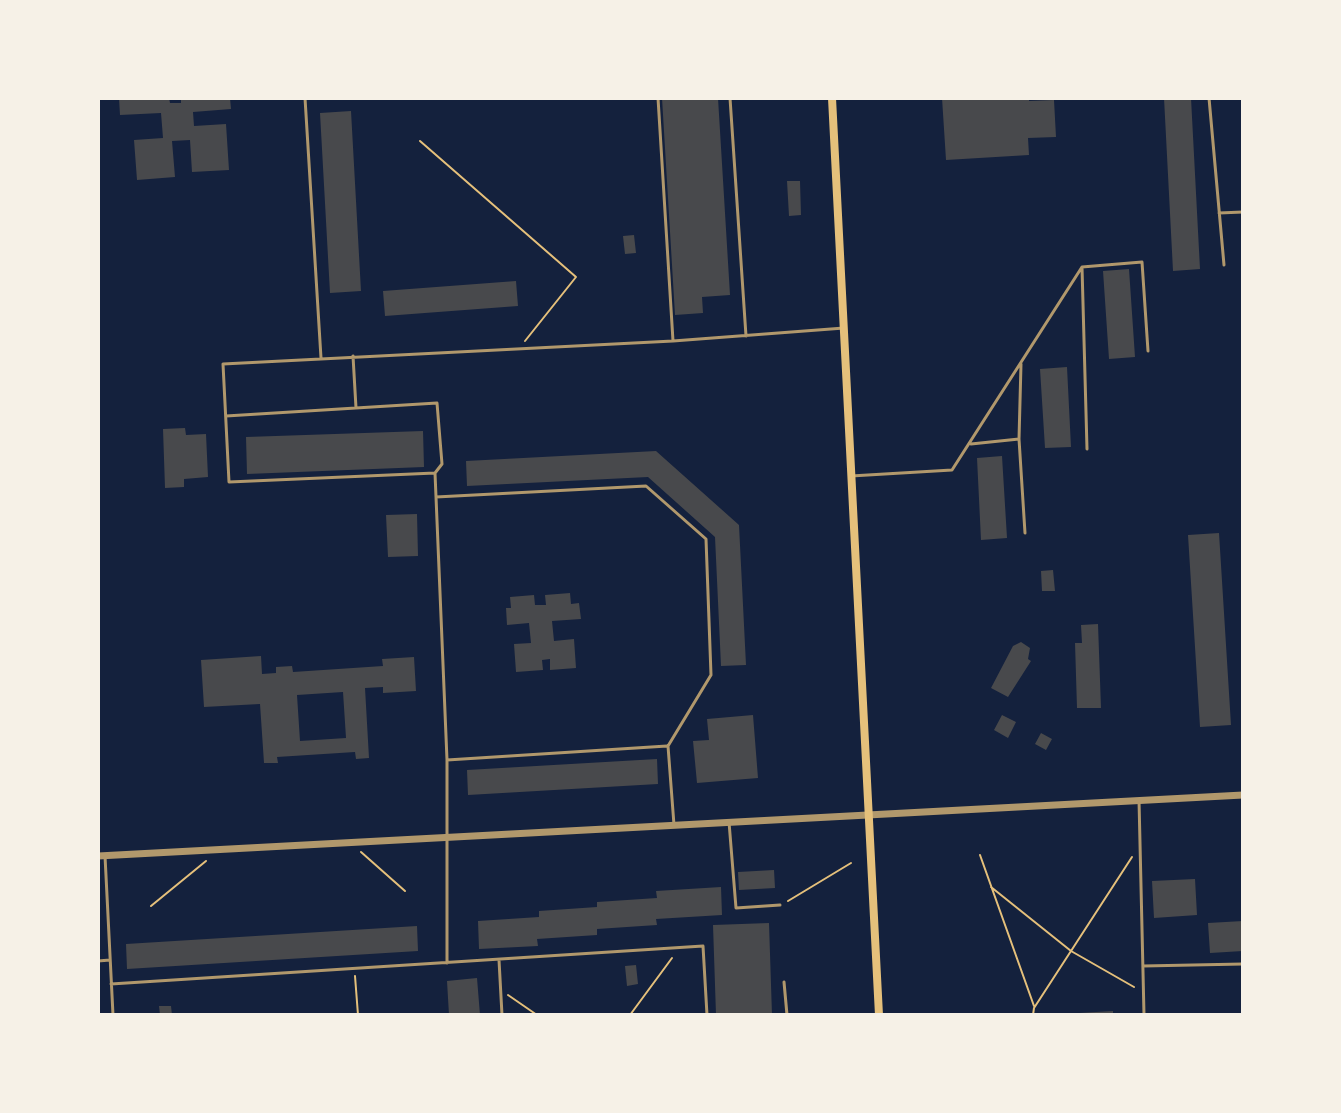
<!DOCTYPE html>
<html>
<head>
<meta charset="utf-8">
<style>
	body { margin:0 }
	#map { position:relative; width:1341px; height:1113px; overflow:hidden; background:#14213d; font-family:Raleway,sans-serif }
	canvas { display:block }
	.frame { position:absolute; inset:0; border:100px solid #f6f1e7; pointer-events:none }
</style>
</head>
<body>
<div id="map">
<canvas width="1341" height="1113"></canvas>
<div class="frame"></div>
</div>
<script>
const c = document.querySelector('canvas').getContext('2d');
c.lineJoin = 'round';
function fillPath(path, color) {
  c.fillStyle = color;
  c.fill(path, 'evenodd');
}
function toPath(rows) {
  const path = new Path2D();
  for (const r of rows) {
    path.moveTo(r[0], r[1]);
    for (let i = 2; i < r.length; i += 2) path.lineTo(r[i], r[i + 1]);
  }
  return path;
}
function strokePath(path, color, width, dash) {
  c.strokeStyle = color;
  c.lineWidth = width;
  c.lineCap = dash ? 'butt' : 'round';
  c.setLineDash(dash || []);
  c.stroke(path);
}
fillPath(toPath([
	[119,98,169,98,170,103,181,103,181,98,230,98,231,109,193,112,194,126,226,124,229,170,192,172,190,140,172,141,175,177,137,180,134,140,163,138,161,113,120,115],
	[662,98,718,98,730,295,702,297,703,313,675,315],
	[942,98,1029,98,1029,101,1054,100,1056,137,1028,138,1029,155,946,160],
	[1164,98,1191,98,1200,269,1173,271],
	[351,111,361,291,330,293,320,113],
	[787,181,800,181,801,215,789,216],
	[634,235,636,253,625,254,623,236],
	[1129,269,1135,357,1109,359,1103,271],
	[516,281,518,306,385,316,383,291],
	[1067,367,1071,447,1045,448,1040,369],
	[185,428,186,435,206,434,208,477,184,479,184,487,165,488,163,429],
	[423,431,424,467,247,474,246,437],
	[656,451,739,525,746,665,721,666,715,537,648,477,467,486,466,461],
	[1002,456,1007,538,981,540,977,458],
	[417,514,418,556,388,557,386,515],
	[1219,533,1231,725,1200,727,1188,535],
	[1053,570,1055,591,1042,591,1041,571],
	[570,593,571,604,579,603,581,619,552,621,554,641,574,639,576,668,550,670,550,659,542,660,543,670,516,672,514,644,531,643,529,623,507,625,506,608,511,608,510,597,534,595,535,605,546,605,545,595],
	[1098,624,1101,708,1077,708,1075,643,1082,643,1081,625],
	[1021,642,1030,648,1028,659,1031,661,1008,697,991,688,1013,646],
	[261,656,262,674,276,673,276,667,292,666,293,672,383,666,382,659,414,657,416,691,383,693,383,687,365,688,369,758,356,759,355,752,277,757,278,763,264,763,260,704,204,707,201,660],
	[343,692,346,738,300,741,297,695],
	[753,715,758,778,697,783,693,741,709,740,707,719],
	[1002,715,1016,722,1008,738,994,730],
	[1041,733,1052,739,1046,750,1035,744],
	[657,759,658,784,468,795,467,770],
	[774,870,775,888,739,890,738,872],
	[1195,879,1197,915,1154,918,1152,881],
	[721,887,722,915,656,919,657,925,597,929,597,935,537,939,538,946,479,949,478,921,539,917,539,911,597,907,597,902,657,898,656,891],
	[1243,921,1243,951,1210,953,1208,923],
	[769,923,772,1015,716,1015,713,925],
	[417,926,418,951,127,969,126,944],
	[636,965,638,984,627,986,625,966],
	[477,978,480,1015,449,1015,447,981],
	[159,1006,171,1006,172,1015,160,1015],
	[1113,1011,1113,1015,1079,1015,1079,1013]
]), '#48494c');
strokePath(toPath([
	[420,141,576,277,525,341],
	[361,852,405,891],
	[980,855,1034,1006],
	[991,887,1071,951,1134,987],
	[788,901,851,863],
	[151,906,206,861],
	[355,976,358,1015],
	[508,995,537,1015],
	[630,1015,672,958],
	[1033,1015,1034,1008,1132,857]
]), '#e5c07b', 2);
strokePath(toPath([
	[305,98,321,358],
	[490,98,504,98],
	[658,98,673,341],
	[730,98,746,336],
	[1209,98,1224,265],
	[1219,213,1243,212],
	[1082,267,1087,449],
	[353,356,356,408],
	[1021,364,1019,439,1025,533],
	[226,416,437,403,442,464,435,473,447,760,447,963],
	[971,444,1019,439],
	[435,473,229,482,223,364,673,341,844,328],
	[851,476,952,470,1082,267,1142,262,1148,351],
	[436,497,646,486,706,539,711,675,668,746,674,825],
	[447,760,667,746],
	[1139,800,1144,1015],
	[729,822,736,908,780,905],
	[105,856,113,1015],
	[499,960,502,1015],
	[98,961,110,960],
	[1143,966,1243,964],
	[784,982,787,1015],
	[111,984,703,946,707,1015]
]), '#b1986c', 3);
strokePath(toPath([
	[98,856,1243,795]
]), '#b1986c', 7);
strokePath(toPath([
	[832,98,879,1015]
]), '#e5c07b', 8);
</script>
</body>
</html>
